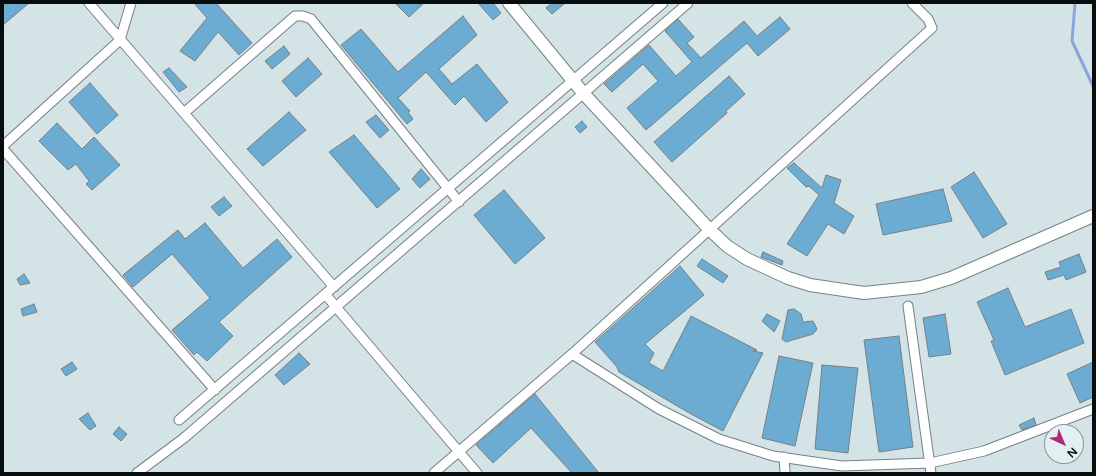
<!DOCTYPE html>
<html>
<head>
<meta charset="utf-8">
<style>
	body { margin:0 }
	#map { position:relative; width:1096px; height:476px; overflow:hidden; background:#d4e3e5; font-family:"Varela Round",sans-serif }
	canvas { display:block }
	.frame { position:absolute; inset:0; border:4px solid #080d0e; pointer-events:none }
	.north { position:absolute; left:1044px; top:424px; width:40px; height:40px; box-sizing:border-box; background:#e2f0f2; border:1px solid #8b9597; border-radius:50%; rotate:136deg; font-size:11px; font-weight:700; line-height:16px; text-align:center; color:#080d0e }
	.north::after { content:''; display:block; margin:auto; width:14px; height:18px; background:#ac2b77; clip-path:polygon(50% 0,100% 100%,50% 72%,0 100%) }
</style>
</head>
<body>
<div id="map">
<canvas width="1096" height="476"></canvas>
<div class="frame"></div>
<div class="north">N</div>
</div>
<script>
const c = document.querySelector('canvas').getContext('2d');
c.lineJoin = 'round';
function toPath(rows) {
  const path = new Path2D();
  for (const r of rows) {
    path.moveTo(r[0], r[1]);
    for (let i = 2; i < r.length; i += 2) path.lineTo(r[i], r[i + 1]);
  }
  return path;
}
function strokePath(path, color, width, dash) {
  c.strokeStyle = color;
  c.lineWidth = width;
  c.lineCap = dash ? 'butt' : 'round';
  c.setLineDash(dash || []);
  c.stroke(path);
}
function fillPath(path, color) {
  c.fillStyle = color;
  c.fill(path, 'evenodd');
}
strokePath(toPath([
	[1075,3,1072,41,1093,86]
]), '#8ba5dc', 3);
const building = toPath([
	[3,3,29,3,3,25,3,3],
	[194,3,216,3,252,43,239,55,218,32,195,61,180,51,207,18,194,3],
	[395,3,424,3,409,17,395,3],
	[478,3,493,3,501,13,493,20,478,3],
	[552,3,565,3,552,14,546,8,552,3],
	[463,16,477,35,439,69,452,84,477,64,508,102,486,122,464,96,455,105,426,72,398,98,410,111,408,112,413,119,407,124,341,45,361,29,398,72,463,16],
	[780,17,790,29,758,56,747,43,646,130,627,108,658,81,643,64,612,92,604,84,649,45,676,76,692,62,665,31,678,19,694,37,687,43,701,58,744,21,757,36,780,17],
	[284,46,290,54,272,69,265,61,284,46],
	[308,58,322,74,296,97,282,81,308,58],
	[169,68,187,87,179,92,163,72,169,68],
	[729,76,745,94,726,111,727,113,672,162,654,142,729,76],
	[90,83,118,115,97,134,69,102,90,83],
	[289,112,306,130,263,166,247,149,289,112],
	[376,115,389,130,380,138,366,122,376,115],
	[582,121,587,127,580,133,575,127,582,121],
	[57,123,82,149,94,137,120,165,92,190,86,184,89,181,76,164,68,170,39,141,57,123],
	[354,135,400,189,377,208,329,152,354,135],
	[794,163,822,188,826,175,841,180,834,203,854,216,844,234,828,224,807,256,787,244,819,195,809,186,806,187,787,168,794,163],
	[421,169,430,179,420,188,412,179,421,169],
	[974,172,1007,224,983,238,951,187,974,172],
	[943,189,952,221,883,235,876,204,943,189],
	[504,190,545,238,515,264,474,215,504,190],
	[224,197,232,206,219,216,211,207,224,197],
	[205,223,243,268,277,239,292,257,219,322,233,336,207,361,197,352,194,355,172,330,210,298,172,254,133,287,123,275,178,230,185,239,205,223],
	[763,252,783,261,782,265,761,257,763,252],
	[1079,254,1086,272,1066,280,1064,275,1048,280,1045,272,1061,267,1059,262,1079,254],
	[702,259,728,276,723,283,697,266,702,259],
	[680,266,704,295,645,344,654,353,649,363,663,371,691,316,757,350,753,351,763,353,723,431,691,414,619,372,617,367,595,342,680,266],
	[24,274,30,283,20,285,17,279,24,274],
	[1008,288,1025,327,1071,309,1084,343,1005,375,991,341,994,340,977,302,1008,288],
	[34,304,37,312,23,316,21,309,34,304],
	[794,309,801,314,803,322,813,321,817,329,813,334,786,342,782,339,788,310,794,309],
	[767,314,780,321,774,332,762,321,767,314],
	[945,314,951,354,929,357,923,318,945,314],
	[899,336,913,447,879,452,864,340,899,336],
	[299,353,310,364,284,385,275,375,299,353],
	[779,356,813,363,795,446,762,438,779,356],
	[72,362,77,369,66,376,61,369,72,362],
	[1093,362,1093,397,1080,403,1067,374,1093,362],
	[822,365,858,368,848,453,815,449,822,365],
	[535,394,599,473,572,473,531,428,493,463,476,445,535,394],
	[88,413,96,426,90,430,79,419,88,413],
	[1034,418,1036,425,1022,430,1019,425,1034,418],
	[119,427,127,434,121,441,113,434,119,427]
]);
fillPath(building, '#6cacd2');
strokePath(building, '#768086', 1);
const street = toPath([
	[89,3,334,287],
	[184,113,295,16,303,16,311,19,459,202],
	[3,146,120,40,131,3],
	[3,149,215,390],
	[325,294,477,473],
	[908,306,931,473],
	[572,354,659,409,719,439,773,456,842,466,930,463,984,451,1093,409],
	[179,420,663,3],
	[784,457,785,473],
	[137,473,184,438,688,3],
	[434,473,572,354,932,28,928,19,912,3]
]);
const secondary = toPath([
	[509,3,584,94,709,229,727,246,747,259,788,278,810,285,864,293,921,287,951,278,1093,216]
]);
strokePath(street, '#758284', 11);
strokePath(secondary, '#758284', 14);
strokePath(street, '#fff', 9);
strokePath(secondary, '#fff', 12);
</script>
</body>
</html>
